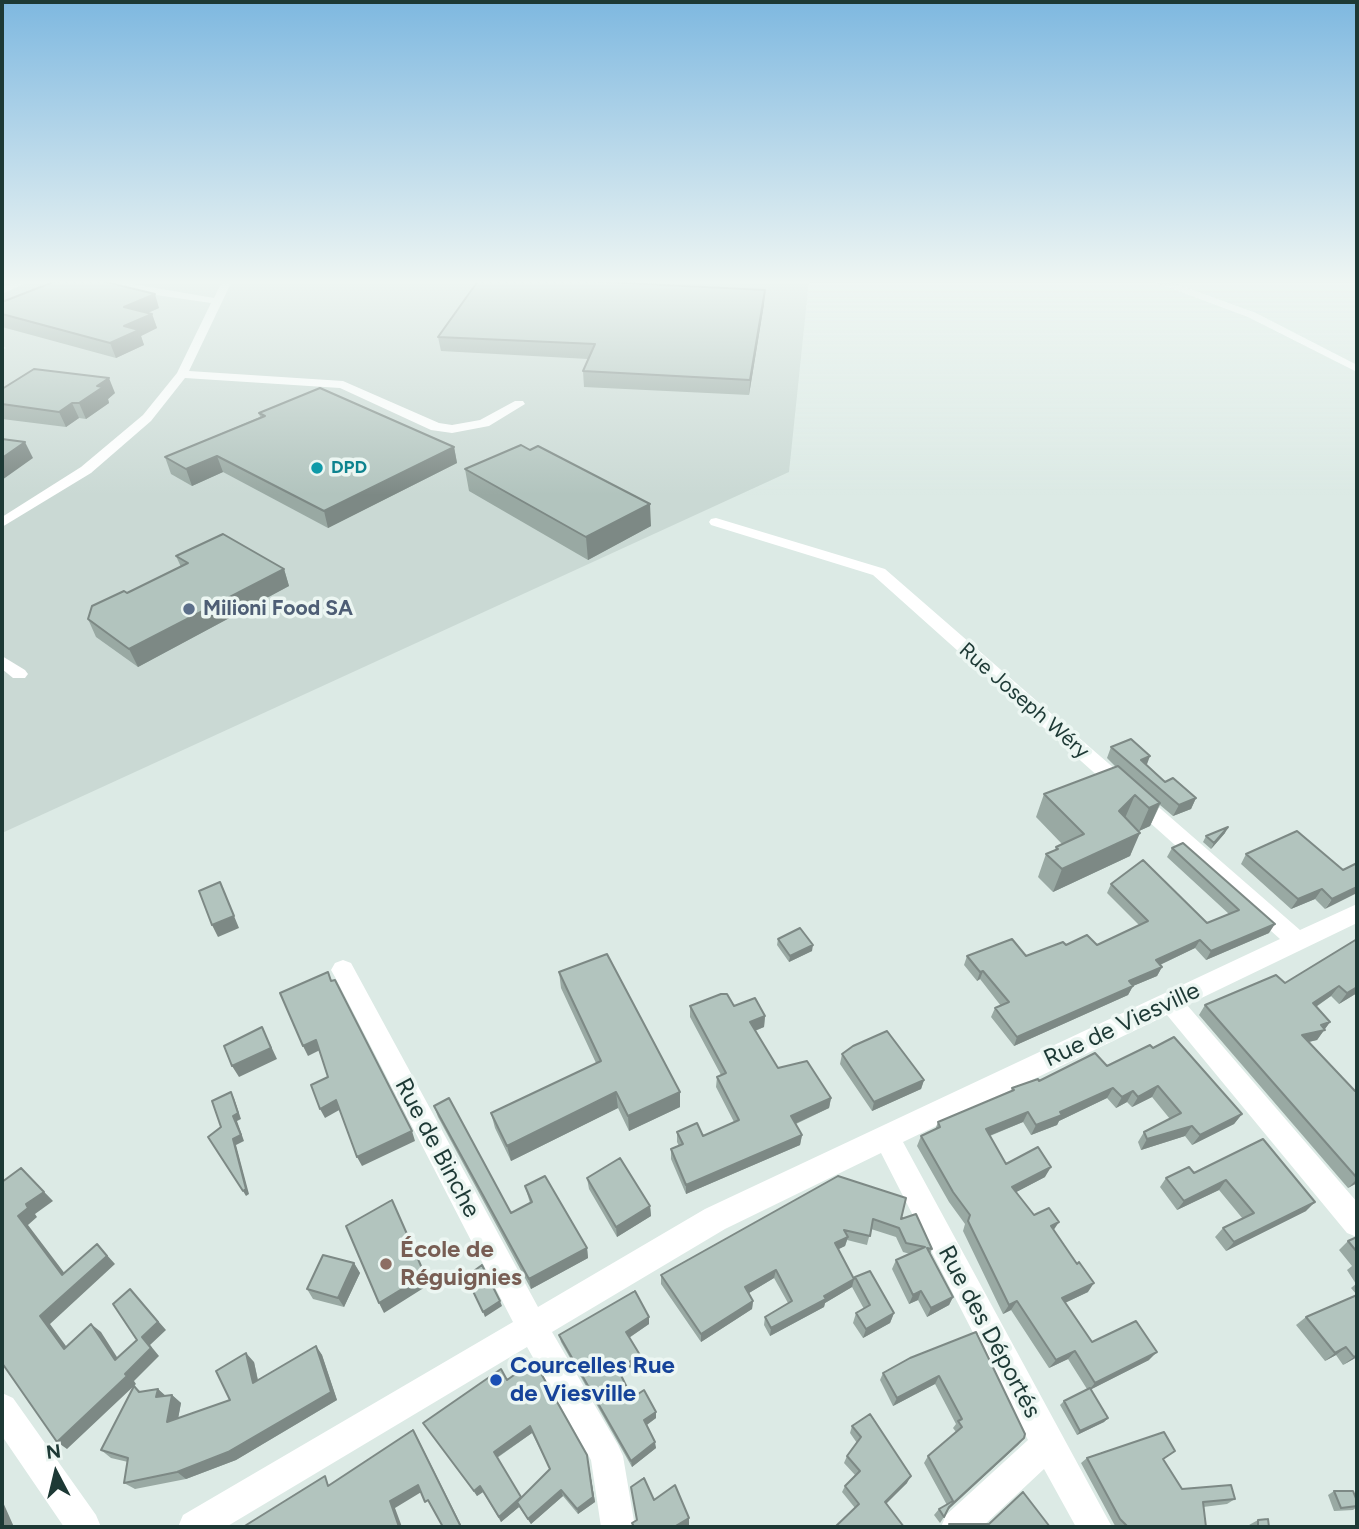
<!DOCTYPE html>
<html>
<head>
<meta charset="utf-8">
<style>
	body { margin:0 }
	#map { position:relative; width:1359px; height:1529px; overflow:hidden; background:#dceae5; font-family:Figtree,sans-serif }
	canvas { display:block }
	.frame { position:absolute; inset:0; border:4px solid #1d3935; pointer-events:none }
	.north { position:absolute; left:21px; top:1438px; width:70px; height:70px; -webkit-text-stroke:5px #ecf6f2; paint-order:stroke; rotate:353deg; font-size:19px; font-weight:700; line-height:28px; text-align:center; color:#1d3935 }
	.north::after { content:''; display:block; margin:auto; width:24px; height:32px; background:#1d3935; clip-path:polygon(50% 0,100% 100%,50% 72%,0 100%) }
</style>
</head>
<body>
<div id="map">
<canvas width="1359" height="1529"></canvas>
<div class="frame"></div>
<div class="north">N</div>
</div>
<script>
const c = document.querySelector('canvas').getContext('2d');
c.lineJoin = 'round';
function fillPath(path, color) {
  c.fillStyle = color;
  c.fill(path, 'evenodd');
}
function toPath(rows) {
  const path = new Path2D();
  for (const r of rows) {
    path.moveTo(r[0], r[1]);
    for (let i = 2; i < r.length; i += 2) path.lineTo(r[i], r[i + 1]);
  }
  return path;
}
function strokePath(path, color, width, dash) {
  c.strokeStyle = color;
  c.lineWidth = width;
  c.lineCap = dash ? 'butt' : 'round';
  c.setLineDash(dash || []);
  c.stroke(path);
}
function write(font, color, halo, rows, align = 'center') {
  c.font = font + ' Figtree,sans-serif';
  c.lineWidth = 7;
  c.setLineDash([]);
  c.textBaseline = 'middle';
  c.strokeStyle = halo;
  c.fillStyle = color;
  for (const [text, x, y, turn = 0] of rows) {
    c.save();
    c.translate(x, y);
    c.rotate((+turn || 0) * Math.PI / 180);
    c.textAlign = isNaN(turn) ? turn : align;
    if (halo) c.strokeText(text, 0, 0);
    c.fillText(text, 0, 0);
    c.restore();
  }
}
fillPath(toPath([
	[2,281,809,281,789,472,2,833,2,350,6,348,2,345]
]), '#cad9d4');
fillPath(toPath([
	[7,281,21,281,24,284,2,294,2,287,10,284,7,281],
	[115,281,214,298,222,281,232,281,189,371,343,381,439,423,452,425,480,420,515,401,523,401,525,404,489,426,452,433,431,430,340,388,185,378,151,421,91,473,2,527,2,517,81,467,143,415,177,373,211,303,128,291,115,281],
	[1152,281,1168,281,1256,313,1357,365,1357,372,1248,317,1152,281],
	[716,518,885,569,1300,930,1357,904,1357,923,1187,1005,1357,1202,1357,1237,1347,1233,1167,1015,903,1142,1112,1527,1076,1527,1044,1469,982,1527,941,1527,946,1515,1028,1440,881,1153,725,1229,552,1332,618,1445,623,1456,635,1527,601,1527,591,1460,527,1347,226,1527,178,1527,183,1515,513,1322,335,977,331,970,335,963,343,960,351,963,538,1307,705,1209,1280,939,873,575,711,525,709,522,711,519,716,518],
	[2,656,25,670,28,674,25,678,13,678,2,669,2,656],
	[2,1393,13,1398,96,1515,101,1527,64,1527,2,1436,2,1393]
]), '#fff');
fillPath(toPath([
	[591,282,764,304,749,395,584,387,583,371,588,359,441,351,438,337],
	[2,302,159,308,148,313,152,314,157,328,141,336,144,345,116,358,2,327],
	[2,389,115,393,108,399,109,403,86,419,79,418,66,427,2,419],
	[259,413,454,447,457,463,328,528,223,472,192,486,171,474,165,457,260,417],
	[465,469,651,526,588,560,469,491],
	[176,556,284,569,289,586,138,667,96,637,88,619,127,593,181,567],
	[1111,747,1146,765,1165,782,1196,798,1191,809,1173,816,1160,805,1150,826,1139,831,1130,856,1053,892,1038,877,1046,854,1055,850,1056,847,1062,844,1036,817,1044,794,1116,767,1107,758],
	[1225,833,1211,849,1203,842,1206,836],
	[1172,848,1269,933,1206,960,1195,948,1160,965,1162,967,1157,976,1133,986,1128,995,1014,1046,991,1017,995,1008,1001,1006,980,979,977,981,964,965,967,956,1026,956,1066,945,1097,945,1139,925,1107,893,1111,884,1207,923,1229,914,1167,857],
	[1246,854,1343,870,1357,863,1325,909,1315,899,1291,909,1241,864],
	[778,939,812,951,789,962,777,945],
	[1357,939,1357,993,1339,1004,1331,996,1316,1007,1330,1022,1317,1040,1309,1042,1355,1091,1357,1090,1357,1183,1348,1188,1199,1015,1205,1005,1285,983],
	[559,972,680,1107,629,1131,618,1108,511,1161,495,1128,491,1113,596,1063,561,988],
	[690,1006,734,1006,765,1016,764,1027,755,1031,778,1068,831,1098,829,1108,796,1124,802,1135,800,1145,686,1194,671,1159,671,1149,679,1146,677,1142,677,1132,703,1136,734,1122,716,1087,717,1077,721,1075,690,1017],
	[1153,1048,1242,1114,1234,1124,1192,1145,1185,1136,1141,1150,1138,1142,1144,1132,1170,1119,1152,1097,1132,1107,1127,1102,1116,1108,1107,1098,1059,1121,1057,1125,1031,1135,1023,1122,990,1136,1006,1164,1045,1177,1016,1192,1034,1215,1054,1230,1088,1292,1065,1303,1092,1342,1149,1360,1091,1389,1108,1418,1104,1422,1077,1435,1060,1405,1064,1401,1087,1389,1068,1359,1049,1368,1011,1310,1003,1314,963,1231,965,1224,949,1202,917,1146,921,1136,935,1130,938,1122,1011,1091,1012,1088,1107,1066],
	[842,1054,924,1080,921,1089,872,1111,840,1064],
	[434,1106,511,1213,530,1203,525,1186,587,1248,588,1258,531,1289,438,1117],
	[1263,1139,1306,1211,1226,1251,1215,1237,1223,1228,1243,1219,1219,1190,1177,1210,1160,1187,1166,1178,1194,1173],
	[838,1176,901,1219,932,1249,930,1254,953,1297,949,1305,927,1317,918,1300,909,1304,892,1269,896,1260,910,1254,903,1252,896,1237,871,1229,867,1245,847,1240,845,1246,838,1249,854,1279,855,1277,894,1313,890,1323,863,1338,853,1323,856,1313,864,1309,852,1287,825,1303,824,1307,770,1336,764,1325,765,1317,788,1303,774,1278,749,1293,753,1301,752,1309,701,1342,661,1284,661,1275],
	[587,1178,650,1206,651,1216,617,1237,589,1189],
	[1357,1237,1357,1357,1343,1365,1336,1355,1325,1361,1296,1325,1306,1317,1357,1295,1351,1288,1356,1284,1347,1270,1352,1266,1339,1250,1348,1241],
	[354,1263,360,1273,344,1307,313,1299,307,1289],
	[649,1317,649,1324,629,1338,640,1355,640,1361,621,1374,632,1398,656,1418,647,1425,656,1448,632,1467,561,1342,559,1335],
	[976,1332,1024,1438,1018,1445,948,1510,944,1517,940,1523,934,1515,939,1509,947,1505,924,1463,928,1456,956,1432,953,1428,956,1424,935,1384,893,1406,880,1380,883,1373],
	[316,1346,322,1355,337,1400,236,1460,186,1479,135,1489,124,1483,128,1462,111,1458,101,1450,134,1386,141,1392,158,1389,165,1396,172,1395,181,1403,178,1418,230,1400,254,1362,258,1380],
	[507,1380,588,1461,595,1502,578,1514,563,1496,531,1524,519,1507,501,1522,483,1492,477,1496,423,1423],
	[532,1433,550,1469,521,1498,497,1458],
	[852,1426,907,1483,886,1503,855,1508,842,1492,845,1486,855,1475,844,1463,847,1456,857,1443,850,1433],
	[1087,1458,1163,1459,1182,1489,1235,1499,1227,1504,1203,1507,1206,1527,1116,1527,1114,1524,1081,1463],
	[1334,1491,1357,1501,1357,1507,1353,1510,1334,1511,1328,1495],
	[1258,1520,1269,1527,1249,1527,1249,1525]
]), '#99a9a3');
fillPath(toPath([
	[765,290,764,304,749,395,750,380],
	[155,294,159,308,129,321,124,307],
	[152,314,157,328,141,336,144,345,116,358,110,343,124,326],
	[109,378,115,393,108,399,109,403,86,419,79,403,97,386],
	[72,403,79,418,66,427,59,412],
	[25,442,33,458,2,480,2,458],
	[454,447,457,463,328,528,324,511],
	[217,456,223,472,192,486,186,469],
	[650,504,651,526,588,560,586,537],
	[284,569,289,586,138,667,129,649],
	[1150,756,1146,767,1141,760],
	[1135,795,1125,818,1119,811],
	[1196,798,1191,809,1173,816,1179,805],
	[1160,803,1150,826,1139,831,1149,808],
	[1228,827,1225,833,1211,849,1214,843],
	[1140,833,1130,856,1053,892,1062,869],
	[220,882,239,928,218,937,212,925],
	[1357,887,1357,893,1325,909,1332,899],
	[1322,889,1315,899,1291,909,1298,899],
	[1275,924,1269,933,1206,960,1211,951],
	[1200,940,1195,948,1151,969,1156,960],
	[813,945,812,951,789,962,790,956],
	[1162,967,1157,976,1133,986,1128,995,1014,1046,1017,1037,1129,981],
	[983,971,980,979,977,981,980,972],
	[1339,986,1331,996,1305,1014,1313,1003],
	[1357,987,1357,993,1339,1004,1347,993],
	[765,1016,764,1027,749,1033,750,1022],
	[1330,1022,1317,1040,1294,1045,1302,1035],
	[262,1027,277,1059,239,1077,232,1066],
	[316,1040,320,1050,308,1056,303,1046],
	[924,1080,921,1089,872,1111,874,1102],
	[1158,1086,1152,1097,1132,1107,1138,1097],
	[1113,1088,1107,1098,1059,1121,1057,1125,1031,1135,1036,1125,1060,1112],
	[1133,1091,1127,1102,1116,1108,1122,1097],
	[231,1092,234,1098,241,1119,237,1121,244,1141,236,1145,249,1194,246,1196,243,1191,233,1139,233,1116],
	[616,1092,618,1108,511,1161,507,1146],
	[680,1092,680,1107,629,1131,628,1116],
	[831,1098,829,1108,790,1126,791,1116],
	[336,1100,341,1109,325,1118,320,1109],
	[1028,1112,1023,1122,981,1139,986,1129],
	[1242,1114,1234,1124,1192,1145,1200,1135],
	[1192,1126,1185,1136,1141,1150,1147,1139],
	[412,1131,415,1141,362,1166,357,1157],
	[802,1135,800,1145,686,1194,686,1185],
	[1051,1167,1045,1177,1007,1197,1012,1187],
	[21,1168,53,1201,35,1214,37,1217,28,1225,72,1283,62,1275,18,1216,26,1204],
	[1357,1179,1357,1183,1348,1188],
	[1226,1180,1219,1190,1177,1210,1184,1201],
	[1315,1202,1306,1211,1226,1251,1234,1242],
	[650,1206,651,1216,617,1237,616,1227],
	[1059,1222,1053,1231,1051,1226],
	[848,1237,845,1246,833,1252,835,1243],
	[97,1244,115,1264,50,1324,74,1357,64,1349,40,1316],
	[587,1248,588,1258,531,1289,529,1279],
	[354,1263,360,1273,344,1307,338,1298],
	[776,1270,774,1278,744,1296,745,1287],
	[425,1275,430,1284,384,1313,379,1303],
	[854,1279,852,1287,825,1303,824,1307,770,1336,771,1328],
	[1094,1283,1088,1292,1056,1307,1062,1298],
	[130,1289,166,1330,150,1345,159,1356,134,1381,136,1384,67,1449,57,1442,125,1374,142,1337],
	[921,1291,918,1300,909,1304,913,1295],
	[953,1297,949,1305,927,1317,931,1308],
	[500,1301,502,1306,485,1317,483,1312],
	[753,1301,752,1309,701,1342,701,1334],
	[1017,1301,1011,1310,1003,1314,1009,1305],
	[894,1313,890,1323,863,1338,866,1329],
	[649,1317,649,1324,627,1339,626,1332],
	[91,1324,101,1332,124,1368,115,1360],
	[316,1346,322,1355,337,1400,236,1460,186,1479,177,1472],
	[1346,1347,1336,1355,1325,1361,1335,1353],
	[1075,1351,1068,1359,1049,1368,1056,1360],
	[1157,1352,1149,1360,1088,1391,1095,1383],
	[246,1353,254,1362,260,1391,253,1383],
	[640,1355,640,1361,619,1375,618,1369],
	[1357,1355,1357,1357,1343,1365,1354,1357],
	[939,1376,935,1384,893,1406,897,1398],
	[158,1389,167,1397,156,1397],
	[172,1395,181,1403,176,1430,167,1422],
	[656,1412,656,1418,645,1426,644,1420],
	[1108,1418,1104,1422,1077,1435,1080,1431],
	[530,1426,532,1433,496,1458,494,1452],
	[413,1430,417,1437,462,1527,461,1527],
	[1024,1438,1018,1445,944,1513,949,1507],
	[655,1442,656,1448,632,1467,631,1461],
	[588,1461,595,1502,578,1514,577,1509],
	[911,1476,907,1483,882,1508,885,1502],
	[418,1485,423,1491,395,1508,402,1527,399,1527,390,1501],
	[480,1486,483,1492,477,1496,474,1491],
	[561,1490,563,1496,531,1524,528,1519],
	[521,1497,517,1502,519,1507,501,1522,499,1517],
	[2,1500,14,1527,5,1527,2,1520],
	[689,1518,689,1525,685,1527,674,1527]
]), '#7d8985');
const building = toPath([
	[56,281,102,281,155,294,124,307,152,314,124,326,139,330,110,343,2,314,2,302,56,281],
	[478,281,584,281,765,290,750,380,583,371,595,344,438,337,478,281],
	[34,369,109,378,97,386,103,387,79,403,72,403,59,412,2,404,2,389,34,369],
	[320,388,454,447,324,511,217,456,186,469,165,457,265,416,259,413,320,388],
	[2,439,25,442,2,458,2,439],
	[521,445,530,450,538,446,650,504,586,537,465,469,521,445],
	[223,534,284,569,129,649,88,619,92,606,124,591,127,593,188,563,176,556,223,534],
	[1131,739,1150,756,1141,760,1165,782,1173,778,1196,798,1179,805,1111,747,1131,739],
	[1118,766,1160,803,1149,808,1135,795,1119,811,1140,833,1062,869,1046,854,1058,849,1056,847,1084,834,1044,794,1118,766],
	[1228,827,1214,843,1206,836,1228,827],
	[1297,831,1343,870,1357,863,1357,887,1332,899,1322,889,1298,899,1246,854,1297,831],
	[1183,843,1275,924,1211,951,1200,940,1156,960,1162,967,1129,981,1133,986,1017,1037,995,1008,1009,1002,983,971,980,972,967,956,1012,939,1026,956,1063,942,1066,945,1087,935,1097,945,1148,921,1111,884,1143,860,1207,923,1239,910,1172,848,1183,843],
	[220,882,234,916,212,925,199,891,220,882],
	[800,928,813,945,790,956,778,939,800,928],
	[1357,939,1357,987,1347,993,1339,986,1313,1003,1330,1022,1321,1025,1325,1030,1302,1035,1355,1091,1357,1090,1357,1178,1205,1005,1276,975,1285,983,1357,939],
	[607,954,680,1092,628,1116,616,1092,507,1146,491,1113,601,1061,559,972,607,954],
	[328,972,331,981,335,980,412,1131,357,1157,336,1100,320,1109,311,1085,328,1077,316,1040,303,1046,280,993,328,972],
	[721,994,727,994,734,1006,755,998,765,1016,750,1022,778,1068,807,1061,831,1098,791,1116,802,1135,686,1185,671,1149,683,1144,677,1132,697,1123,703,1136,739,1120,717,1077,726,1073,690,1006,721,994],
	[262,1027,271,1048,232,1066,224,1046,262,1027],
	[887,1031,924,1080,874,1102,842,1054,853,1046,887,1031],
	[1174,1037,1242,1114,1200,1135,1192,1126,1147,1139,1144,1132,1181,1113,1158,1086,1138,1097,1133,1091,1122,1097,1113,1088,1060,1112,1062,1115,1036,1125,1028,1112,986,1129,1006,1164,1038,1147,1051,1167,1012,1187,1034,1215,1049,1208,1059,1222,1051,1226,1077,1264,1079,1262,1094,1283,1062,1298,1092,1342,1136,1321,1157,1352,1095,1383,1075,1351,1056,1360,1017,1301,1009,1305,968,1221,970,1215,953,1192,921,1136,940,1127,938,1122,1014,1090,1012,1088,1038,1079,1039,1081,1095,1053,1107,1066,1150,1045,1153,1048,1174,1037],
	[231,1092,238,1113,233,1116,241,1135,233,1139,246,1189,243,1191,208,1137,221,1127,212,1101,231,1092],
	[449,1098,511,1213,532,1202,525,1186,545,1176,587,1248,529,1279,434,1106,449,1098],
	[1263,1139,1315,1202,1234,1242,1223,1228,1254,1213,1226,1180,1184,1201,1166,1178,1189,1167,1194,1173,1263,1139],
	[620,1158,650,1206,616,1227,587,1178,620,1158],
	[21,1168,44,1192,26,1204,28,1208,18,1216,62,1275,97,1244,107,1256,40,1316,64,1349,91,1324,115,1360,137,1340,113,1304,130,1289,158,1322,142,1337,151,1348,125,1374,127,1376,57,1442,2,1363,2,1182,21,1168],
	[838,1176,906,1198,901,1219,916,1214,932,1249,927,1248,953,1297,931,1308,921,1291,913,1295,896,1260,925,1247,906,1243,899,1228,873,1219,870,1236,844,1230,848,1237,835,1243,854,1279,824,1296,826,1299,771,1328,765,1317,792,1301,776,1270,745,1287,753,1301,701,1334,661,1275,838,1176],
	[392,1200,425,1275,379,1303,346,1226,392,1200],
	[1357,1237,1357,1252,1348,1241,1357,1237],
	[323,1255,354,1263,338,1298,307,1289,323,1255],
	[482,1265,500,1301,483,1312,471,1287,476,1284,471,1273,482,1265],
	[870,1271,894,1313,866,1329,856,1313,870,1305,855,1277,870,1271],
	[635,1291,649,1317,626,1332,640,1355,618,1369,632,1398,644,1390,656,1412,644,1420,655,1442,631,1461,559,1335,635,1291],
	[1357,1295,1357,1355,1354,1357,1346,1347,1335,1353,1306,1317,1357,1295],
	[976,1332,1025,1434,1024,1438,949,1507,944,1517,939,1509,953,1501,928,1456,962,1427,958,1421,962,1419,939,1376,897,1398,883,1373,910,1358,976,1332],
	[316,1346,331,1392,228,1452,177,1472,124,1483,128,1458,101,1450,134,1386,139,1392,158,1389,156,1397,172,1395,167,1422,230,1400,216,1371,246,1353,253,1383,316,1346],
	[534,1361,587,1455,593,1497,577,1509,561,1490,528,1519,517,1502,550,1469,530,1426,494,1452,521,1497,499,1517,480,1486,474,1491,423,1423,501,1369,507,1380,534,1361],
	[1090,1388,1108,1418,1080,1431,1064,1401,1090,1388],
	[870,1414,911,1476,885,1502,904,1527,835,1527,859,1504,845,1486,860,1471,847,1456,861,1437,852,1426,870,1414],
	[413,1430,461,1527,443,1527,428,1500,425,1502,418,1485,390,1501,399,1527,243,1527,325,1476,328,1486,413,1430],
	[1164,1432,1175,1451,1163,1459,1182,1489,1231,1485,1235,1499,1203,1502,1206,1527,1128,1527,1120,1519,1087,1458,1164,1432],
	[644,1478,654,1500,675,1485,689,1518,674,1527,634,1527,632,1523,637,1520,631,1487,644,1478],
	[1334,1491,1353,1491,1357,1501,1357,1506,1341,1508,1334,1491],
	[1023,1492,1050,1527,951,1527,949,1524,989,1524,1023,1492],
	[1268,1519,1269,1527,1258,1527,1258,1520,1268,1519]
]);
fillPath(building, '#b2c4be');
strokePath(building, '#7d8985', 2);
const sky = c.createLinearGradient(0, 0, 0, 495);
sky.addColorStop(0, '#7eb8e0');
sky.addColorStop(0.57, '#eff6f3');
sky.addColorStop(1, '#eff6f300');
c.fillStyle = sky;
c.fillRect(0, 0, 1359, 495);
for (const [x, y, r, color] of [
	[317,468,7,"#0f9aa8"],
	[189,609,7,"#5c6f8a"],
	[386,1264,7,"#8d6e63"],
	[496,1380,7,"#1a4fb4"]
]) {
  const dot = new Path2D();
  dot.arc(x, y, r, 0, 2 * Math.PI);
  c.fillStyle = color;
  c.fill(dot);
  strokePath(dot, '#ecf6f2', 2.5);
}
write('bold 18px', '#0d838f', '#ecf6f2', [
	["DPD",331,468]
], 'left');
write('bold 21px', '#4e5e75', '#ecf6f2', [
	["Milioni Food SA",203,609]
], 'left');
write('21px', '#1d3935', '#ecf6f2', [
	["Rue Joseph Wéry",1024,701,41]
]);
write('24px', '#1d3935', '#ecf6f2', [
	["Rue de Viesville",1122,1025,-25],
	["Rue de Binche",437,1148,62],
	["Rue des Déportés",989,1332,62]
]);
write('bold 24px', '#785e54', '#ecf6f2', [
	["École de",400,1250],
	["Réguignies",400,1278]
], 'left');
write('bold 24px', '#164399', '#ecf6f2', [
	["Courcelles Rue",510,1366],
	["de Viesville",510,1394]
], 'left');
</script>
</body>
</html>
